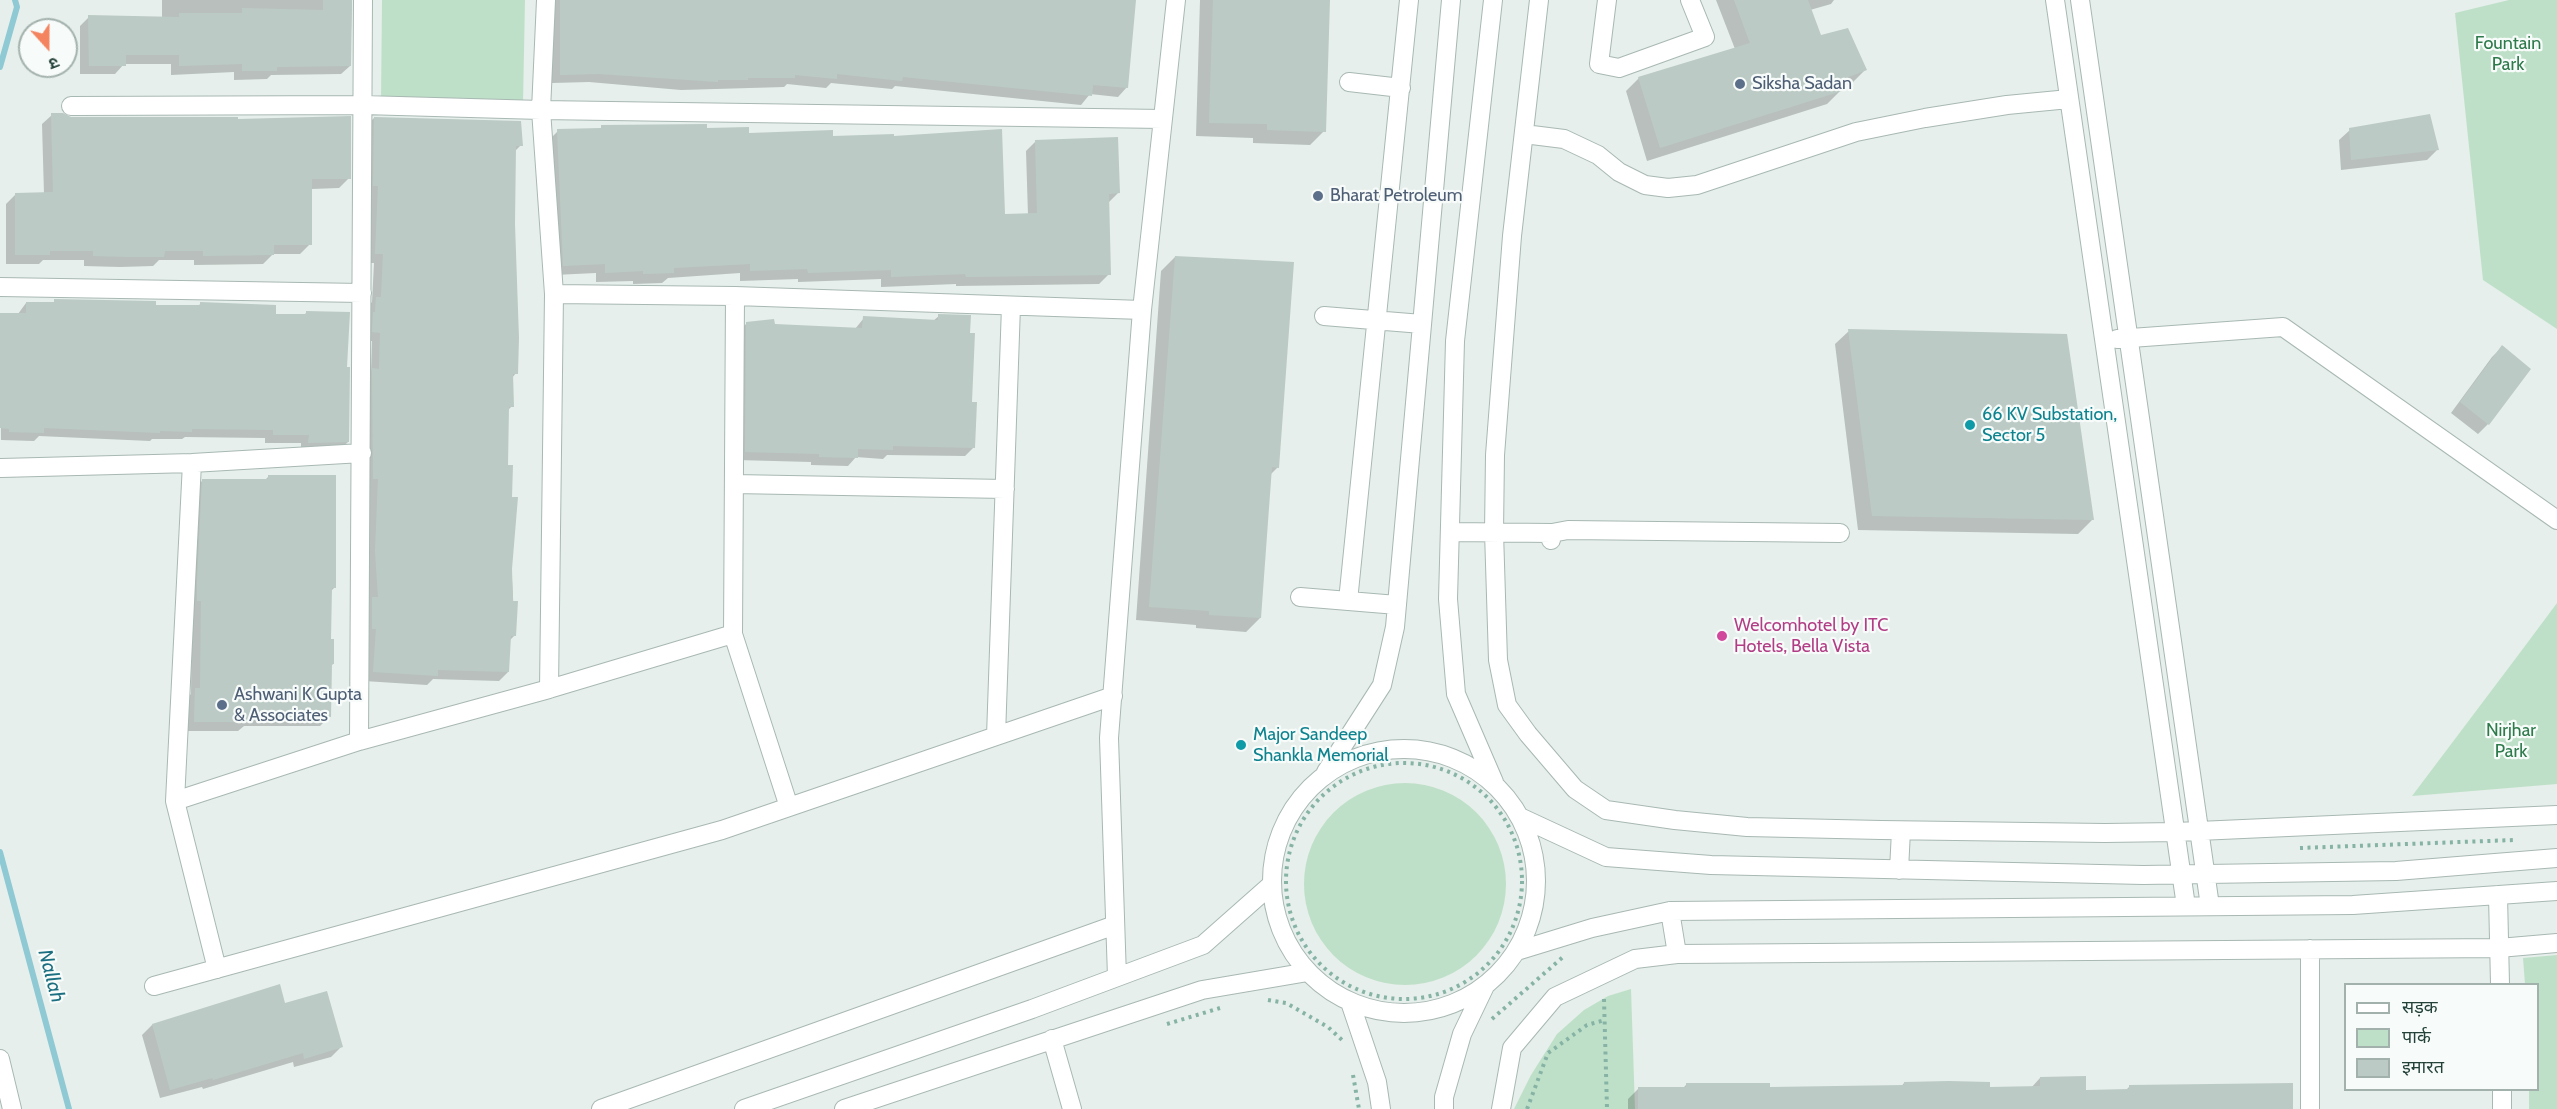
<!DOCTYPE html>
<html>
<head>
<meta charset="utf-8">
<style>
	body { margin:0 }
	#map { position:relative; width:2557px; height:1109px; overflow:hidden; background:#e6efeb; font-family:Cabin,"Noto Sans Devanagari",sans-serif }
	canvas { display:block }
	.legend { position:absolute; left:2344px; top:983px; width:195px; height:108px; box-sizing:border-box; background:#f7fbf9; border:2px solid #a3b1ad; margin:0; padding:8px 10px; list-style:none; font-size:18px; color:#24423a }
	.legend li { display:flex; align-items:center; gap:12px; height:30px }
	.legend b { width:30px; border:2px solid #a3b1ad }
	.north { position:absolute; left:18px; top:18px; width:60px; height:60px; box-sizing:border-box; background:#f7fbf9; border:2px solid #a3b1ad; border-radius:50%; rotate:159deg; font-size:16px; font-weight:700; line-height:24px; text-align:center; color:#24423a }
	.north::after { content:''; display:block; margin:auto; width:21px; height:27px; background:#f4845f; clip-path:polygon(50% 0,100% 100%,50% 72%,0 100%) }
</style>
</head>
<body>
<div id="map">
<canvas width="2557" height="1109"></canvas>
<ul class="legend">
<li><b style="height:8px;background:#fff"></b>सड़क</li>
<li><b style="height:16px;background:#bfe0c8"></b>पार्क</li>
<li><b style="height:16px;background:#bbcac4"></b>इमारत</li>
</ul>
<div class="north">उ</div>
</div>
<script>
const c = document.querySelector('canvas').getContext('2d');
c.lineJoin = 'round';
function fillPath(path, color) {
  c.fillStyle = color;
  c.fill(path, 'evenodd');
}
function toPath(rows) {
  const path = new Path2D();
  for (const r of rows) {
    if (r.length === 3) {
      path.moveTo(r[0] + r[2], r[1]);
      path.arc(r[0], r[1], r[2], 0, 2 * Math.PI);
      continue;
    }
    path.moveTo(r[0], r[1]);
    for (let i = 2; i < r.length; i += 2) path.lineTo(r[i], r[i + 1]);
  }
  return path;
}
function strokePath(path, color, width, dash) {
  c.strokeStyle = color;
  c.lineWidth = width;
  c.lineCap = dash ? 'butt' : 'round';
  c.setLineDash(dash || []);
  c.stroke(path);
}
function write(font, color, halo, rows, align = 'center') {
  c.font = font + ' Cabin,sans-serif';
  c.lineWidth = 4.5;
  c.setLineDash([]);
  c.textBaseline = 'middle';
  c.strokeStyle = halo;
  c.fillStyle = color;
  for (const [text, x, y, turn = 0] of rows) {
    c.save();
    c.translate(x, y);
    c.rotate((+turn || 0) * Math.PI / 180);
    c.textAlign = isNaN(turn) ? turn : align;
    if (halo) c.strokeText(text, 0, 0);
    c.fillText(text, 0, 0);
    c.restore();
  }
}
fillPath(toPath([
	[382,0,525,0,523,103,381,101],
	[2509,0,2557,0,2557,329,2483,280,2455,13],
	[2557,603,2557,784,2412,796,2522,650],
	[1405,884,101],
	[2557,955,2557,1109,2529,1109,2529,1090,2538,1090,2538,984,2525,984,2523,958],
	[1631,989,1635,1109,1514,1109,1531,1075,1557,1034,1584,1010,1608,996]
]), '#bfe0c8');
fillPath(toPath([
	[162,0,352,0,350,66,341,74,271,75,267,79,234,80,234,72,171,75,171,64,124,64,115,74,80,74,80,26,89,17,162,19],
	[552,0,1134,0,1127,87,1118,97,1090,94,1081,105,895,86,892,89,831,83,826,88,787,84,784,87,681,90,589,82,552,83,550,24],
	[1200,0,1328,0,1324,131,1310,145,1253,143,1253,138,1196,136],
	[1716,0,1834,0,1831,4,1810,10,1820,37,1865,70,1852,83,1839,88,1840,91,1827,104,1647,161,1626,91,1639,78,1735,49],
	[52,115,71,119,349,178,339,188,311,189,310,244,300,254,273,254,263,264,194,265,194,260,159,260,153,266,120,267,84,266,84,260,43,260,39,264,6,264,6,204,16,194,44,194,42,124],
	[374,118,521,145,515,151,513,224,516,373,512,378,512,406,507,411,506,466,515,635,509,641,508,672,499,681,433,679,427,685,364,681,364,379,371,372,372,341,364,341,367,307,372,302,374,263,366,263,365,127],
	[706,130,748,134,831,137,1003,216,1028,215,1026,151,1036,141,1118,193,1107,204,1109,274,1099,284,956,286,956,284,881,287,881,279,798,282,798,279,740,281,740,273,668,278,662,283,633,284,633,281,596,282,596,273,554,275,548,141,558,131],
	[2350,130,2437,150,2427,160,2341,170,2339,140],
	[1175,257,1278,467,1270,475,1260,618,1246,632,1196,628,1196,625,1136,620,1161,271],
	[55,301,154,306,198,307,200,304,274,315,303,316,307,312,346,369,348,442,339,450,301,451,301,443,265,443,265,438,185,437,182,439,152,439,150,441,39,436,34,441,1,440,0,314,18,314,26,303,52,304],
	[939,316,971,403,974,447,965,456,887,455,883,459,856,457,848,466,811,465,811,462,737,460,738,332,747,323,855,329,864,318,933,321],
	[1849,331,2092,520,2078,534,1858,530,1835,344],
	[2502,347,2488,424,2478,434,2451,413,2492,357],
	[269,476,334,588,330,592,330,640,333,664,330,667,330,716,320,726,244,726,238,731,185,731,186,700,191,694,193,490,203,480,264,481],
	[284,1005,341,1047,331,1057,294,1067,293,1062,203,1089,202,1087,160,1098,142,1035,152,1025],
	[2040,1078,2084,1091,2125,1091,2130,1086,2292,1109,1628,1109,1628,1099,1638,1089,1683,1088,1686,1085,1768,1089,1901,1087,1904,1083,1988,1088,2031,1088]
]), '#0003');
strokePath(toPath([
	[0,67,17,7,15,0],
	[0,852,69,1109]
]), '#8ec9d4', 6);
fillPath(toPath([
	[323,0,352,0,351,66,277,67,277,71,242,71,242,64,179,66,179,55,126,55,126,66,89,66,88,15,179,17,179,13,242,13,242,8,323,10],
	[560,0,1136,0,1128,88,1093,85,1092,96,903,77,902,81,837,74,837,79,795,75,795,78,748,78,748,80,718,80,718,82,599,74,560,75],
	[1213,0,1330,0,1326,132,1267,130,1267,124,1209,123],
	[1734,0,1808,0,1821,35,1848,28,1867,70,1838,81,1842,91,1660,148,1638,77,1750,43],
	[51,113,63,113,71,117,238,117,238,119,351,116,351,179,312,179,312,245,274,245,274,255,203,256,203,251,165,251,164,257,130,257,93,256,93,251,50,251,50,255,15,255,15,193,53,192],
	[2430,114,2439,150,2351,160,2349,128],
	[374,117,521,121,523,146,516,146,515,224,519,338,518,374,513,374,514,407,509,407,508,465,513,465,512,497,518,497,512,569,513,601,518,601,516,636,511,636,509,672,438,670,438,676,373,672,376,629,372,629,372,597,378,597,375,551,378,479,373,479,372,368,379,369,380,333,372,332,373,312,375,312,376,297,381,297,383,254,375,254,378,186,373,186],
	[707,124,707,128,749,127,749,133,833,130,833,136,894,134,894,136,1002,129,1005,214,1037,213,1035,140,1118,137,1120,193,1109,194,1111,275,966,277,965,274,891,277,891,270,808,273,807,269,750,271,750,264,674,268,674,273,643,274,643,271,605,273,605,264,563,266,557,129,601,128,601,125],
	[1175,256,1294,262,1279,468,1272,467,1261,618,1209,615,1209,611,1149,607],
	[54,299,156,301,156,305,200,305,200,302,276,305,276,314,306,314,306,311,350,312,347,367,350,367,349,442,308,443,309,435,273,435,273,430,192,429,192,432,160,431,160,433,44,428,44,433,9,432,9,429,0,428,0,313,26,313,26,302,54,302],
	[938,314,971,315,970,333,975,333,972,402,977,402,975,448,893,446,893,450,858,449,858,458,819,457,819,454,745,452,746,322,774,319,775,324,862,328,863,316,938,320],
	[1848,329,2067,334,2094,520,1872,516],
	[2502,345,2531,369,2489,425,2460,402],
	[268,475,336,475,336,588,332,588,331,639,334,639,334,664,332,664,331,717,250,717,250,722,194,722,195,688,200,688,201,601,197,601,197,582,202,479,268,479],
	[280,984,285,1003,327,991,343,1047,304,1059,303,1053,213,1080,212,1078,170,1090,152,1024],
	[2086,1076,2086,1090,2129,1089,2129,1085,2293,1083,2293,1109,1638,1109,1638,1087,1686,1087,1686,1083,1770,1083,1770,1087,1904,1085,1904,1082,1949,1081,1990,1082,1990,1087,2040,1086,2040,1077]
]), '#bbcac4');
const minor = toPath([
	[546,0,541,110,554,294,549,689],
	[1493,0,1455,341,1448,599,1456,694,1494,782],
	[1539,0,1512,236,1495,455,1494,532,1498,660,1507,705,1528,734,1575,789,1606,810,1675,820,1747,827,1881,830,2105,833,2176,832,2557,815],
	[1607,0,1599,64,1619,68,1705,37,1690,0],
	[2055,0,2186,906],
	[2080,0,2210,906],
	[1349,82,1401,88],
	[71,106,363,105,541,110,1163,119],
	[1524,134,1564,139,1598,155,1619,172,1645,185,1668,188,1697,185,1856,132,1925,118,2007,105,2069,99],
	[0,287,362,293],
	[554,294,735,296,1142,310],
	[735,296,733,634,789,807],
	[1324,316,1422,324],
	[2117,339,2283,327,2557,520],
	[192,463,175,801,217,969],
	[1,468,192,463,362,453],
	[734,484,1005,489],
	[1450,532,1552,533,1551,540],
	[1552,533,1568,530,1840,533],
	[1300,597,1397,605],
	[1348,601,1409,0],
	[996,736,1011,306],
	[359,741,363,0],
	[1404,881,132],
	[1326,772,1382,685,1395,627,1451,0],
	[175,801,359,741,549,689,733,634],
	[1522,818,1606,857,1711,865,2143,875,2396,871,2557,858],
	[1899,870,1901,831],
	[2498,895,2500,984],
	[1670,911,1677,954],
	[1517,951,1592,928,1670,911,2353,905,2557,891],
	[1117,977,1109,738,1142,310,1176,0],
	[154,986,722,830,1113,696],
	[1350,1002,1377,1082,1381,1109],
	[1052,1039,1072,1109],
	[0,1059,12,1109],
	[2502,1090,2502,1109],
	[601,1109,1115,925],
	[744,1109,1032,1009,1203,945,1272,884],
	[844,1109,1202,990,1308,972],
	[1444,1109,1444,1097,1462,1034,1485,986],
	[1501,1109,1512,1048,1555,997,1635,959,1677,954,2499,948,2557,943],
	[2310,1109,2310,949]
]);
strokePath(minor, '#a8b8b2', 20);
strokePath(toPath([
	[1404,881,118],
	[2300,848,2514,840],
	[1604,999,1607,1109],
	[1268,1000,1286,1003,1328,1027,1342,1040],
	[1492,1019,1563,957],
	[1167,1024,1220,1008],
	[1353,1075,1359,1109],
	[1527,1109,1548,1053,1587,1025,1605,1020]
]), '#86b3a5', 4, [3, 4.5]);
strokePath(minor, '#fff', 18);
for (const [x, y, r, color] of [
	[1740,84,6,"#5c6f8a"],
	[1318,196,6,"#5c6f8a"],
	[1970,425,6,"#0f9aa8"],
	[1722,636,6,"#d1479c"],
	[222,705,6,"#5c6f8a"],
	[1241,745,6,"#0f9aa8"]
]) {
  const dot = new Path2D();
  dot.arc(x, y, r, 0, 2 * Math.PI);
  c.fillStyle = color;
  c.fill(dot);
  strokePath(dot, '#f7fbf9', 2);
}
write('18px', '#2d7a4b', '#f7fbf9', [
	["Fountain",2508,44],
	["Park",2508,65],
	["Nirjhar",2511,731],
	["Park",2511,752]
]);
write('18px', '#4e5e75', '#f7fbf9', [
	["Siksha Sadan",1752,84],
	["Bharat Petroleum",1330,196],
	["Ashwani K Gupta",234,695],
	["& Associates",234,716]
], 'left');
write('18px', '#0d838f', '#f7fbf9', [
	["66 KV Substation,",1982,415],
	["Sector 5",1982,436],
	["Major Sandeep",1253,735],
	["Shankla Memorial",1253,756]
], 'left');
write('18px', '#b23c85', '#f7fbf9', [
	["Welcomhotel by ITC",1734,626],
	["Hotels, Bella Vista",1734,647]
], 'left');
write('italic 20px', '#1c6f80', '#f7fbf9', [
	["Nallah",51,976,75]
]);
</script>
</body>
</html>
